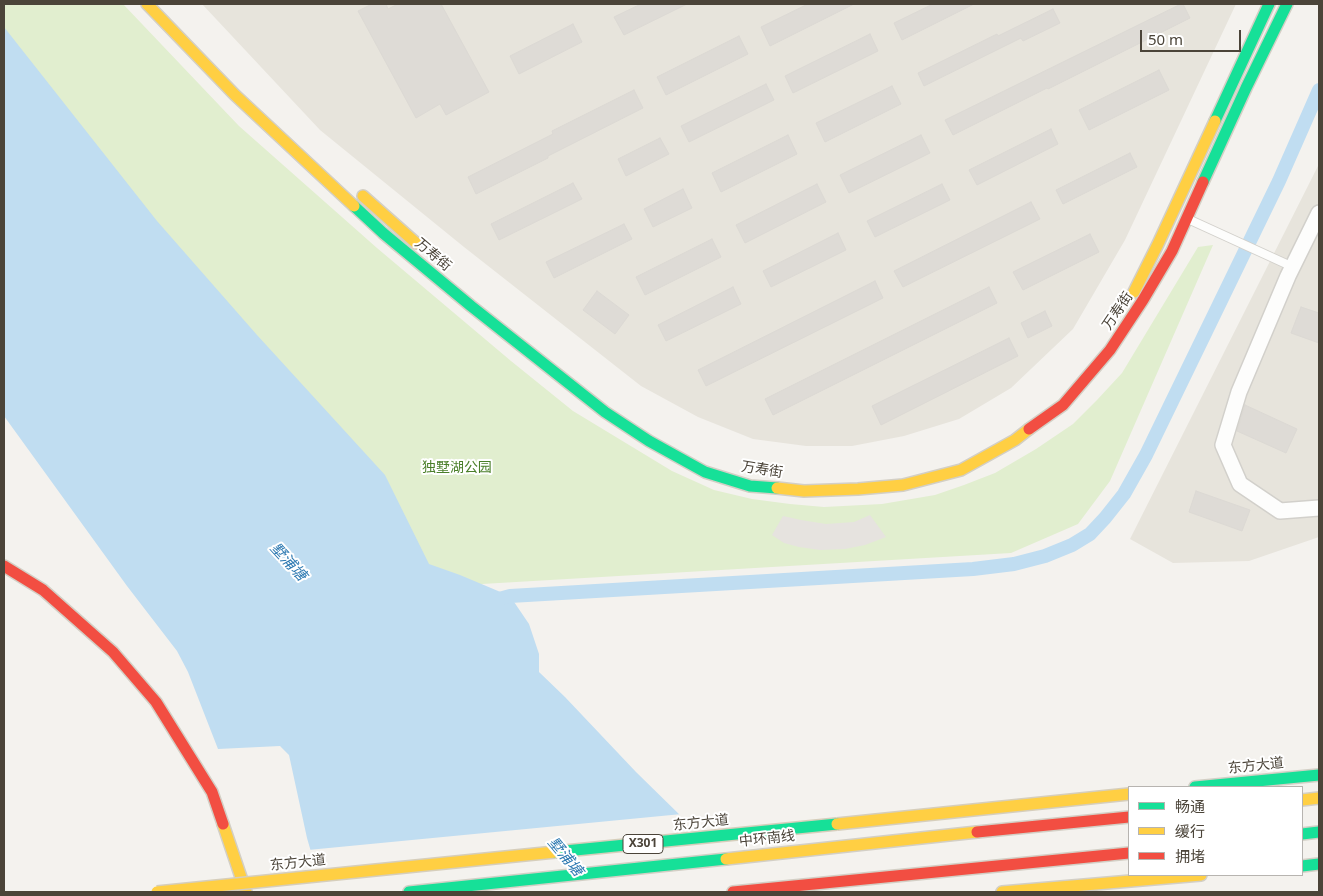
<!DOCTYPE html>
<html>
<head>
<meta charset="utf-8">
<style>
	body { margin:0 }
	#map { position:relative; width:1323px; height:896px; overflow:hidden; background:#f4f2ee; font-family:"Noto Sans","Noto Sans SC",sans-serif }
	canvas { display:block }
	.frame { position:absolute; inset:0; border:5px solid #4b4439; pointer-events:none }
	.legend { position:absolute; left:1128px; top:786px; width:175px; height:90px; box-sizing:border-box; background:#fff; border:1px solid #b7b4b0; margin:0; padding:6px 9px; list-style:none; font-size:15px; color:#4b4439 }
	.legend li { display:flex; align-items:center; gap:10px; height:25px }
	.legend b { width:25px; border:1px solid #b7b4b0 }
	.scale { position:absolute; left:1140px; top:30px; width:101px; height:22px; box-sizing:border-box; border:2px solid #4b4439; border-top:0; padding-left:6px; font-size:15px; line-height:18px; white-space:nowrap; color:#4b4439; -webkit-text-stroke:4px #fff; paint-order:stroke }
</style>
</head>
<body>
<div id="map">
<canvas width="1323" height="896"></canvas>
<div class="frame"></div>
<ul class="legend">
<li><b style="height:6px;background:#16e098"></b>畅通</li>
<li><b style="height:6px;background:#ffcf43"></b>缓行</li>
<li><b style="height:6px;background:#f24e42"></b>拥堵</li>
</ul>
<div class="scale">50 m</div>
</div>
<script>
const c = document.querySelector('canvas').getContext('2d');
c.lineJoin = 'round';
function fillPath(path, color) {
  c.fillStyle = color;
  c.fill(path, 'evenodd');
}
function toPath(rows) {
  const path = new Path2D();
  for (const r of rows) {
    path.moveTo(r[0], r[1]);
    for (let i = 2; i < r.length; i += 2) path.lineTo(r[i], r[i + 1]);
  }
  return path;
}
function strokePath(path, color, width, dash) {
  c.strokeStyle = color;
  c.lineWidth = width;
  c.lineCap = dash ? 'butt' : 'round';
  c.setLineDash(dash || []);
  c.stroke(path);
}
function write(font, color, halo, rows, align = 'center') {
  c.font = font + ' "Noto Sans","Noto Sans SC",sans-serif';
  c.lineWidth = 4;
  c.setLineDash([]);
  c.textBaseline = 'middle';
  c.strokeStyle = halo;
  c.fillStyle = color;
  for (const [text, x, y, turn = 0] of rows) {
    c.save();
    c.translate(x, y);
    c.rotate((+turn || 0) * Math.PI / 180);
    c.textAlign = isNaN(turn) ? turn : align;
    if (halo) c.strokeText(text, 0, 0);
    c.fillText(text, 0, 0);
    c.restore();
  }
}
fillPath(toPath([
	[202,4,1236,4,1125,240,1073,329,1011,388,959,419,904,436,852,446,806,446,753,439,698,417,641,386,464,247,320,130],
	[1319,164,1319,537,1249,561,1173,563,1130,539]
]), '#e7e4dc');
fillPath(toPath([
	[4,4,123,4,239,126,377,248,511,361,573,411,672,471,714,490,752,499,790,504,824,507,882,504,935,495,964,485,995,473,1036,449,1073,424,1097,400,1122,373,1198,247,1213,245,1110,481,1078,524,1011,553,482,584,441,596,4,96]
]), '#e1eecf');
fillPath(toPath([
	[870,515,886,537,865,545,845,549,820,550,799,547,784,543,772,535,783,516,801,520,826,524,854,522]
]), '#e6e3df');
fillPath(toPath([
	[4,27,157,221,257,335,385,475,429,564,460,575,510,596,529,624,539,654,539,672,565,697,636,772,684,819,374,892,374,889,318,876,307,838,289,755,280,746,218,749,188,672,177,651,127,586,4,416]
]), '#c0ddf1');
fillPath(toPath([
	[682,814,758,892,372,892,372,891,317,878,308,850]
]), '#f4f2ee');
strokePath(toPath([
	[492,601,510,596,973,569,1014,564,1045,556,1072,545,1090,534,1105,518,1124,494,1146,455,1279,181,1319,90]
]), '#c0ddf1', 14);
const building = toPath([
	[372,4,386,4,388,9,398,4,441,4,489,92,446,115,440,104,416,118,358,11,372,4],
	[641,4,687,4,624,35,614,17,641,4],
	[808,4,854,4,770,46,761,27,808,4],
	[933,4,974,4,902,40,894,23,933,4],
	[1181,4,1183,4,1190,18,1048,89,1047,88,953,135,945,120,1181,4],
	[1053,9,1060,23,1023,41,1021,38,924,86,918,73,997,34,998,36,1053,9],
	[573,24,582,42,519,74,510,56,573,24],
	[870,34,878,51,793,93,785,76,870,34],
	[739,36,748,54,666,95,657,77,739,36],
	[1159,70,1169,90,1089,130,1079,110,1159,70],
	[766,84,774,100,689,142,681,126,766,84],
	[892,86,901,104,825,142,816,123,892,86],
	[634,90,643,108,548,156,548,158,476,194,468,177,553,134,552,131,634,90],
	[1051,129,1058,144,977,185,969,170,1051,129],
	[788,135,797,154,721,192,712,173,788,135],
	[921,135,930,153,849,193,840,175,921,135],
	[660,138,669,154,626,176,618,159,660,138],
	[1130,153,1137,167,1063,204,1056,190,1130,153],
	[573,183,582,199,499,240,491,224,573,183],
	[817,184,826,202,745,243,736,225,817,184],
	[942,184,950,200,875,237,867,221,942,184],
	[683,189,692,208,653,227,644,209,683,189],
	[1031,202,1040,219,903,287,894,271,1031,202],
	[624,224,632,239,554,278,546,262,624,224],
	[838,233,846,250,771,287,763,271,838,233],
	[1090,234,1099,252,1023,290,1013,272,1090,234],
	[712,239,721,257,645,295,636,277,712,239],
	[875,281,883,298,706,386,698,370,875,281],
	[733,287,741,304,666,341,658,325,733,287],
	[989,287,997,303,773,415,765,399,989,287],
	[597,291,629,315,615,334,583,310,597,291],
	[1301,307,1319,313,1319,343,1291,333,1301,307],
	[1045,311,1052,326,1028,338,1021,323,1045,311],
	[1009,338,1018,356,881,425,872,406,1009,338],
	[1245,405,1297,429,1286,453,1237,431,1245,405],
	[1196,491,1250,510,1242,531,1189,512,1196,491]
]);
fillPath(building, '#dedbd6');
strokePath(building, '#dcd9d4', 1);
const lane = toPath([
	[1188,219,1293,267]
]);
const street = toPath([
	[1319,213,1288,276,1239,392,1223,445,1240,484,1280,511,1319,508]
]);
const fast = toPath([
	[1215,121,1269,4],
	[1203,182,1246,88,1287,4],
	[354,206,383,233,471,306,605,412,649,441,705,472,750,486,777,488],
	[1195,787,1319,775],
	[1302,834,1319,832],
	[1302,866,1319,864],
	[409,892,726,859]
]);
const slow = toPath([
	[147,4,235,95,354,206],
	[363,196,416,243],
	[1134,292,1158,244,1215,121],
	[777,488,804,491,858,489,903,485,961,470,1015,440,1029,429],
	[1302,800,1319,798],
	[223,824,246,892],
	[726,859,977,832],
	[1002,892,1201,875]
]);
const jam = toPath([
	[1029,429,1063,405,1110,350,1143,300,1172,251,1203,182],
	[4,566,43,590,113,652,156,702,212,792,223,824],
	[977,832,1129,817],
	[733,892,1129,853]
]);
strokePath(lane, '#d2d0cb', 10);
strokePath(street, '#d2d0cb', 18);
strokePath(fast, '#d3cfc5', 14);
strokePath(slow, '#d3cfc5', 14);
strokePath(jam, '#d3cfc5', 14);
strokePath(lane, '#fdfdfc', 8);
strokePath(street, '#fdfdfc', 15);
strokePath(fast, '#16e098', 11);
strokePath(slow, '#ffcf43', 11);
strokePath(jam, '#f24e42', 11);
const fastBridge = toPath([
	[555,852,837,824]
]);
const slowBridge = toPath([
	[837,824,1129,794],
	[157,892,555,852]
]);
strokePath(fastBridge, '#d6cebb', 14, []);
strokePath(slowBridge, '#d6cebb', 14, []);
strokePath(fastBridge, '#16e098', 11);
strokePath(slowBridge, '#ffcf43', 11);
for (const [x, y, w] of [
	[643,844,40]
]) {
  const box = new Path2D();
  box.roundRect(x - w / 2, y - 9.5, w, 19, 4);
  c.fillStyle = '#fff';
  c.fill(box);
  strokePath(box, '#4b4439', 1);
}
write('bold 12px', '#4b4439', null, [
	["X301",643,844]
]);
write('14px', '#4b4439', '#fff', [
	["万寿街",433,255,40],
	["万寿街",1118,311,-56],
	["万寿街",762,470,9],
	["东方大道",1256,766,-6],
	["东方大道",701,823,-6],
	["中环南线",767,839,-6],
	["东方大道",298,863,-6]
]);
write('14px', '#4a7f2a', '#fff', [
	["独墅湖公园",457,468]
]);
write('italic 15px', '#2e7ab2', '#fff', [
	["墅浦塘",288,562,47],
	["墅浦塘",565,857,50]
]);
</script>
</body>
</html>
